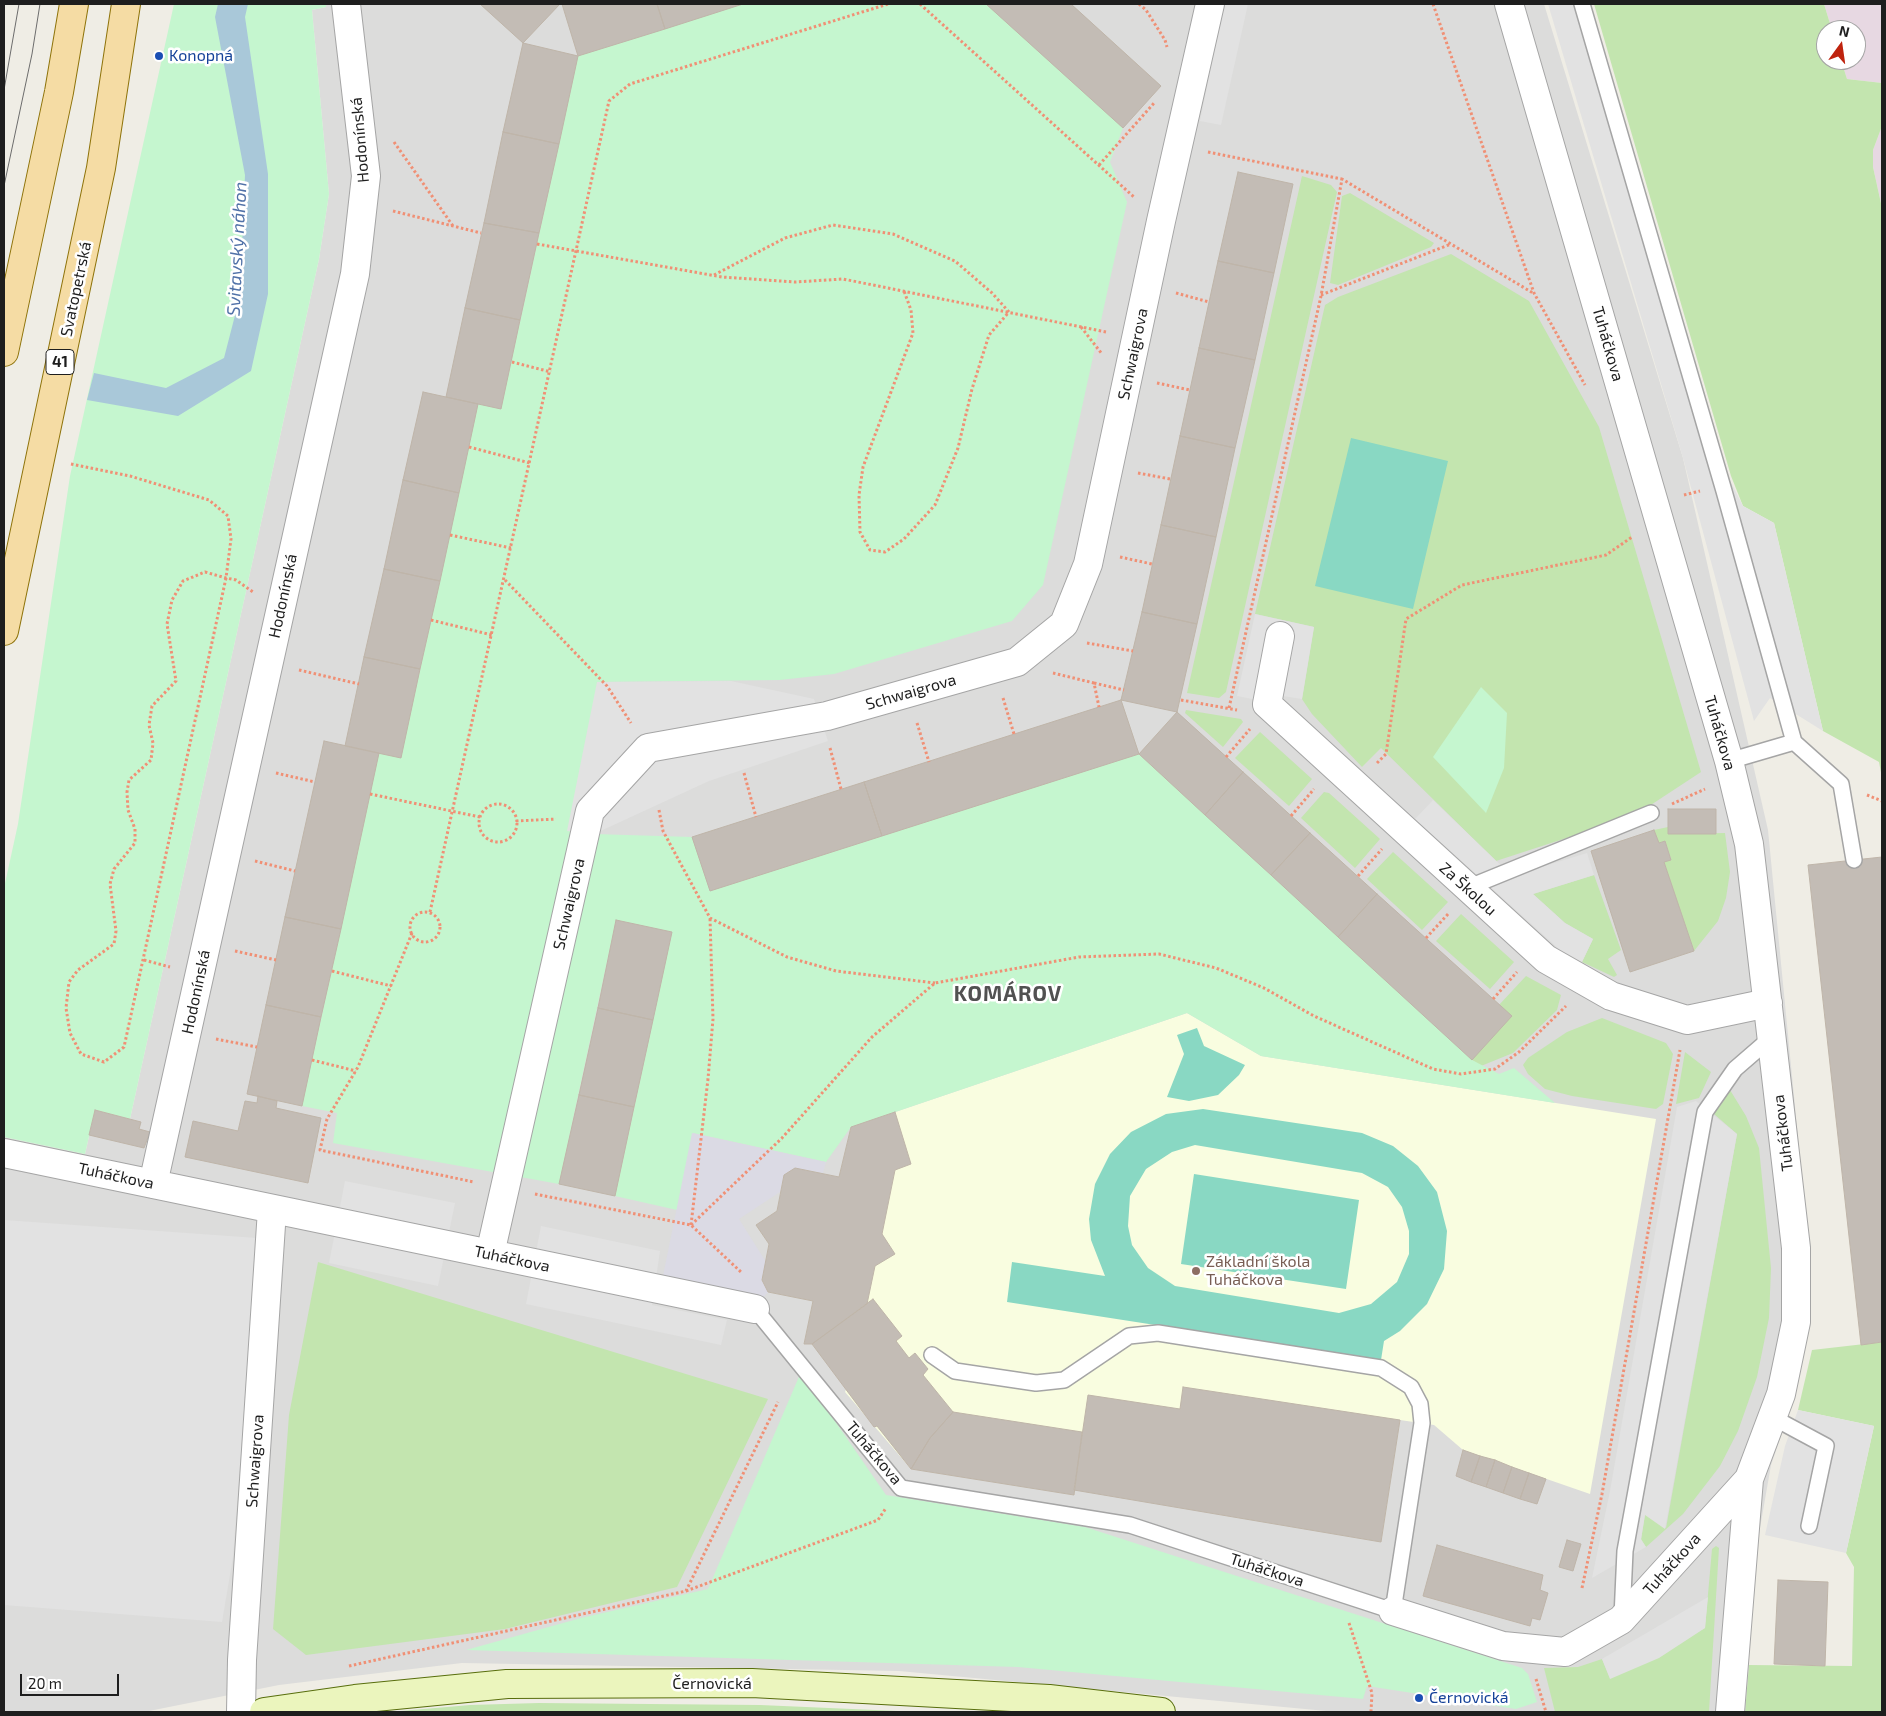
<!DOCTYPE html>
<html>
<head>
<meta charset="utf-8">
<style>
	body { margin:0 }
	#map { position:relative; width:1886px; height:1716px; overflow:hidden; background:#efede5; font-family:"Exo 2",sans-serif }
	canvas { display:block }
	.frame { position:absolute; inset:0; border:5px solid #1e1e1e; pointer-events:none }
	.north { position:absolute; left:1816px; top:20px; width:50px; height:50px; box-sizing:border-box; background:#fff; border:1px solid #a5a5a5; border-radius:50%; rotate:14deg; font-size:14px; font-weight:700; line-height:20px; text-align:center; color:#1e1e1e }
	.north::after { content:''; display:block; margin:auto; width:18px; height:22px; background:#bf230e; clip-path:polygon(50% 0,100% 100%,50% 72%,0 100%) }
	.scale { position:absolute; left:20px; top:1674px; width:99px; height:22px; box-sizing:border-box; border:2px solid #1e1e1e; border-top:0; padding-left:6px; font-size:15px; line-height:18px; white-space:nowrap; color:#1e1e1e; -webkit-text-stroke:4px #fff; paint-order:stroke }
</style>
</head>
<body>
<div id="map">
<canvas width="1886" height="1716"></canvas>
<div class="frame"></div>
<div class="north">N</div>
<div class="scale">20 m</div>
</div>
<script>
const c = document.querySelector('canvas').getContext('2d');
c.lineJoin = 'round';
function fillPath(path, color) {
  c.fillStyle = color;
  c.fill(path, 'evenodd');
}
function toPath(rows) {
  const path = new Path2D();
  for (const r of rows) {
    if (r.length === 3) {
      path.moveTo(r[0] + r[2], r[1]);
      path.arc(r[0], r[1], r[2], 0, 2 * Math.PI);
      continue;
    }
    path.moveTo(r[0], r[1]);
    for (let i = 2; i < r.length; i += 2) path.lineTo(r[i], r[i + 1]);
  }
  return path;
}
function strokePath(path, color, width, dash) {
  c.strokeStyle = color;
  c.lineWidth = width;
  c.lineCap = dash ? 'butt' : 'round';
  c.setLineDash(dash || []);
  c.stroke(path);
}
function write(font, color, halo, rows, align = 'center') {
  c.font = font + ' "Exo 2",sans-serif';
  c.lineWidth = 5;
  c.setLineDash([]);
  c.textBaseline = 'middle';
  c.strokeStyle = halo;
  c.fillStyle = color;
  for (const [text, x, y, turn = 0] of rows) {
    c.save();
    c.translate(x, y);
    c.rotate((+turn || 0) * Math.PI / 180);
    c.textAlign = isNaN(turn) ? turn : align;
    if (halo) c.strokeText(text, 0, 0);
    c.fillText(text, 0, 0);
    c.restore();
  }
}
fillPath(toPath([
	[326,4,1544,4,1683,458,1768,830,1809,1250,1809,1326,1794,1399,1771,1465,1756,1551,1745,1712,1337,1712,899,1671,462,1663,279,1685,144,1712,4,1712,4,1137,85,1154,95,1110,130,1119,319,259,329,194,312,10,326,7]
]), '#dcdcdb');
fillPath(toPath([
	[1824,4,1882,4,1882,83,1847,79,1841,60,1856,60,1856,30,1832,30],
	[1882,126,1882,208,1873,167,1873,150]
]), '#e7d8e2');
fillPath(toPath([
	[1187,1013,1261,1056,1656,1119,1590,1494,1463,1450,1434,1425,1400,1420,1381,1542,1075,1490,1074,1495,911,1469,845,1392,847,1387,812,1344,804,1344,813,1301,768,1292,762,1280,769,1244,756,1225,777,1211,784,1175,795,1168,839,1177,851,1127]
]), '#f9fde0');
fillPath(toPath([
	[1594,4,1824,4,1832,30,1826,30,1826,60,1841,60,1847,79,1882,83,1882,126,1873,150,1873,167,1882,208,1882,778,1879,762,1823,731,1774,523,1743,506,1731,476],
	[1302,176,1331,185,1337,192,1226,692,1219,698,1187,693],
	[1350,193,1434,243,1431,247,1338,285,1330,283,1342,196],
	[1451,254,1529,301,1599,427,1701,772,1634,816,1496,861,1381,748,1362,767,1312,714,1302,699,1314,627,1255,614,1325,305,1338,297],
	[1186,710,1241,719,1243,722,1223,747,1185,713],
	[1260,732,1312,779,1289,806,1235,758],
	[1324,792,1329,793,1380,839,1355,868,1301,818],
	[1668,827,1668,834,1725,833,1730,872,1726,898,1718,921,1694,951,1664,862,1671,859,1665,841,1659,843,1654,830],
	[1393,852,1448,902,1422,930,1367,879],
	[1594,875,1621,950,1608,959,1617,975,1614,977,1582,962,1593,939,1565,923,1533,894],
	[1461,914,1514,962,1490,989,1436,941],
	[1526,976,1561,995,1557,1010,1513,1053,1481,1066,1472,1060,1499,1005],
	[1602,1018,1666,1043,1673,1054,1663,1104,1656,1109,1572,1096,1545,1089,1528,1074,1523,1065,1528,1058,1567,1032],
	[1685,1052,1711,1072,1699,1098,1676,1104],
	[1730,1090,1746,1116,1759,1148,1771,1268,1769,1318,1757,1377,1738,1431,1720,1466,1683,1514,1646,1547,1641,1540,1645,1514,1666,1528,1737,1134,1714,1114],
	[318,1262,768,1399,677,1587,505,1629,306,1655,273,1629,289,1415],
	[1882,1342,1882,1712,1745,1712,1749,1665,1852,1666,1854,1567,1846,1553,1874,1426,1798,1410,1812,1350],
	[1716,1546,1719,1548,1709,1712,1555,1712,1544,1668,1578,1667,1602,1659,1610,1678,1705,1628,1712,1549],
	[539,1703,760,1705,921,1712,389,1712,470,1705]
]), '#c3e5af');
fillPath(toPath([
	[174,4,326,4,326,7,312,10,329,194,319,259,130,1119,95,1110,85,1154,4,1137,4,888,18,824,70,476],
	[743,4,986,4,1123,128,1110,162,1127,202,1043,585,1012,621,834,674,780,680,597,682,594,834,692,837,710,891,1139,754,1472,1060,1499,1074,1514,1068,1555,1103,1261,1056,1187,1013,851,1127,826,1162,693,1133,677,1210,615,1196,672,932,616,920,559,1184,333,1143,337,1113,302,1106,379,753,401,757,478,404,501,409,578,56],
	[1481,687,1507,713,1504,768,1486,813,1433,757],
	[801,1372,886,1495,1085,1527,1522,1668,1528,1674,1537,1702,1516,1709,1367,1686,1363,1699,1018,1667,466,1650,581,1618,708,1589]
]), '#c5f6cf');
fillPath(toPath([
	[1351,438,1448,461,1413,609,1315,586],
	[1197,1028,1204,1046,1245,1065,1239,1075,1218,1095,1189,1101,1167,1097,1184,1054,1177,1035],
	[1203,1109,1362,1133,1393,1146,1418,1166,1437,1192,1447,1231,1444,1269,1427,1304,1400,1331,1384,1341,1381,1360,1007,1302,1012,1262,1105,1276,1091,1240,1089,1219,1095,1184,1110,1154,1131,1132,1166,1114],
	[1195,1145,1362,1173,1388,1187,1402,1207,1409,1231,1409,1254,1397,1282,1371,1304,1339,1313,1175,1286,1148,1268,1132,1245,1128,1226,1130,1196,1146,1169,1172,1152],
	[1194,1174,1359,1200,1346,1289,1181,1264]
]), '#89d8c3');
fillPath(toPath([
	[1224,4,1248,4,1221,125,1200,121],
	[1548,4,1578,4,1708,437,1743,506,1774,523,1823,731,1770,698,1754,721,1683,458],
	[1255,614,1314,627,1302,699,1283,696,1257,700,1237,696],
	[731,681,814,699,828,741,709,781,594,834,567,831,597,682],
	[1433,800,1512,876,1587,853,1594,875,1533,894,1565,923,1593,939,1582,962,1560,950,1415,819],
	[1696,1101,1737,1134,1665,1529,1645,1515,1641,1539,1646,1547,1592,1578,1610,1491,1677,1107],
	[345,1181,455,1203,438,1286,329,1263],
	[4,1220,257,1238,233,1557,222,1622,4,1605],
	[541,1226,660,1251,652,1305,727,1320,721,1345,526,1304],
	[1798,1410,1874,1426,1846,1553,1765,1535,1785,1446],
	[1708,1597,1705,1628,1659,1658,1610,1679,1602,1659]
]), '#e2e2e2');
fillPath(toPath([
	[692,1133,826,1162,823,1173,795,1168,784,1175,780,1192,739,1219,766,1262,762,1280,768,1292,763,1298,663,1276]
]), '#dbdae4');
fillPath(toPath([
	[218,4,248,4,245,17,268,174,268,294,251,371,178,416,87,400,94,373,166,388,224,358,240,296,245,175,215,17]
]), '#a9c8d9');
const building = toPath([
	[480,4,560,4,523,43,480,4],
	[562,4,657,4,665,29,578,56,562,4],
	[657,4,743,4,665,29,657,4],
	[986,4,1071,4,1161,86,1123,128,986,4],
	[523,43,578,56,559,144,503,132,523,43],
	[503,132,559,144,539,233,484,223,503,132],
	[1238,172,1293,184,1274,273,1218,261,1238,172],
	[484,223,539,233,520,320,465,308,484,223],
	[1218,261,1274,273,1255,360,1199,348,1218,261],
	[465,308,520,320,501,409,446,397,465,308],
	[1199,348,1255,360,1235,448,1180,436,1199,348],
	[423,392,478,404,459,493,403,480,423,392],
	[1180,436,1235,448,1216,537,1161,525,1180,436],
	[403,480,459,493,440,581,384,569,403,480],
	[1161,525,1216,537,1197,624,1142,612,1161,525],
	[384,569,440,581,420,669,364,657,384,569],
	[1142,612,1197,624,1177,712,1121,700,1142,612],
	[364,657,420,669,401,758,345,746,364,657],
	[1121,700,1139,754,882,836,864,782,1121,700],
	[1177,712,1243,772,1205,815,1139,754,1177,712],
	[324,741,379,753,341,929,285,917,324,741],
	[1243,772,1310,833,1271,875,1205,815,1243,772],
	[864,782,882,836,710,891,692,837,864,782],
	[1668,809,1716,809,1716,834,1668,834,1668,809],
	[1654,830,1659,843,1665,841,1671,860,1664,862,1694,951,1630,972,1591,851,1654,830],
	[1310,833,1377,894,1338,937,1271,875,1310,833],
	[1882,857,1882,1342,1861,1345,1808,865,1882,857],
	[1377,894,1512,1016,1472,1060,1338,937,1377,894],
	[285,917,341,929,321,1017,266,1005,285,917],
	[616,920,672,932,653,1020,598,1008,616,920],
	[266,1005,321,1017,302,1106,247,1094,266,1005],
	[598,1008,653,1020,634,1107,579,1095,598,1008],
	[579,1095,634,1107,615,1196,559,1184,579,1095],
	[258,1096,277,1101,276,1108,321,1118,308,1183,185,1157,193,1121,238,1131,245,1101,257,1103,258,1096],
	[95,1110,141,1122,139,1129,150,1132,144,1148,89,1135,95,1110],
	[895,1112,911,1164,895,1170,882,1234,895,1254,875,1266,867,1304,812,1344,804,1344,813,1301,768,1292,762,1280,769,1244,756,1225,777,1211,784,1175,795,1168,839,1177,851,1127,895,1112],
	[873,1299,902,1336,896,1341,909,1358,915,1353,928,1369,923,1375,953,1412,930,1438,911,1469,877,1426,874,1427,812,1344,873,1299],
	[1183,1387,1400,1420,1381,1542,1074,1490,1088,1395,1180,1409,1183,1387],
	[953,1412,1082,1432,1074,1495,911,1469,930,1438,953,1412],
	[1463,1450,1480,1456,1471,1482,1456,1476,1463,1450],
	[1480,1456,1495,1460,1486,1487,1471,1482,1480,1456],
	[1495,1460,1512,1467,1503,1493,1486,1487,1495,1460],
	[1512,1467,1529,1473,1520,1499,1503,1493,1512,1467],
	[1529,1473,1546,1479,1537,1504,1520,1499,1529,1473],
	[1567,1540,1581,1544,1573,1571,1559,1567,1567,1540],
	[1437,1545,1543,1575,1540,1590,1548,1593,1540,1620,1532,1618,1530,1626,1423,1596,1437,1545],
	[1778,1580,1828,1582,1825,1666,1774,1664,1778,1580]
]);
fillPath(building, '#c3bcb5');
strokePath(building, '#bfb5a9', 1);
const service = toPath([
	[1582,4,1724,491,1794,742],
	[1729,761,1794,742,1841,784,1854,860],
	[1467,888,1651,813],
	[755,1309,901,1488,1130,1525,1393,1611,1422,1423,1420,1404,1411,1387,1381,1368,1158,1333,1129,1336,1064,1380,1036,1383,955,1371,932,1355],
	[1772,1417,1826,1446,1809,1526],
	[1622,1617,1625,1551,1705,1112,1735,1069,1772,1037]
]);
const minor = toPath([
	[1509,4,1729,761,1749,844,1796,1248,1796,1322,1781,1394,1749,1479,1730,1712],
	[1280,636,1267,704,1546,959,1611,996,1687,1020,1768,1003],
	[4,1153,755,1309],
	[153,1184,355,274,366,176,346,4],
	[490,1254,590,811,648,748,827,716,1017,662,1064,624,1088,564,1161,221,1210,4],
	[1393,1611,1503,1646,1565,1652,1621,1620,1749,1479],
	[241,1712,242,1660,272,1210]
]);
const secondary = toPath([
	[264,1712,355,1699,507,1684,752,1683,1049,1699,1161,1712]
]);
const primary = toPath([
	[4,352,59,92,74,4],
	[4,631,101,168,126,4]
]);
strokePath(service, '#a5a5a5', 18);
strokePath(minor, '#a5a5a5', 30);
strokePath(secondary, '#586e0c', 30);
strokePath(primary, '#8e730a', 30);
strokePath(toPath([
	[920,4,1134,197],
	[1139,4,1146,10,1165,40,1167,47],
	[1433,4,1534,293,1585,385],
	[394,142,453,226],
	[1208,152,1342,179],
	[1099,165,1155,102],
	[393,211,481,233],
	[537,244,722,277,795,282,843,279,1106,332],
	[714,275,785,238,833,225,893,234,955,261,992,293,1009,312,989,335,972,389,958,448,935,505,904,539,885,552,870,550,860,532,859,495,863,467,913,333,911,310,904,291],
	[1176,293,1209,302],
	[1321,295,1451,244],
	[1081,327,1102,354],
	[512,362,551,372],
	[1157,383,1190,390],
	[469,447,530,463],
	[71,464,130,476,209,500,228,516,231,539,226,578,124,1047,104,1062,81,1054,70,1033,66,1008,69,982,78,970,114,944,116,931,110,884,114,869,135,843,135,829,128,810,127,792,129,780,151,760,153,743,149,725,152,706,176,681,167,624,172,600,183,581,205,572,226,578,236,580,253,592],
	[1138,473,1170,479],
	[1684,495,1700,491],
	[450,535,511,548],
	[1120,557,1152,564],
	[505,580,607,686,631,723],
	[431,620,492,635],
	[1087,643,1133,651],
	[299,670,359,684],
	[1053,673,1094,683,1099,707],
	[1094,683,1124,690],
	[1003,698,1014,734],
	[1181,700,1237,710],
	[1229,708,1321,296,1342,179,1533,293],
	[917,723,929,762],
	[830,748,841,789],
	[1226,757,1250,729],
	[1377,763,1386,754,1406,619,1462,585,1606,555,1632,537],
	[276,773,315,782],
	[744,773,756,817],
	[370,794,480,817],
	[1867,795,1882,801],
	[1672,804,1705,789],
	[498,823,19],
	[659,810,663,831,710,918,787,957,836,971,935,983],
	[1291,816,1314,789],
	[516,821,556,819],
	[255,861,295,871],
	[1358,876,1382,849],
	[430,912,609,101,630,84,888,4],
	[425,927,15],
	[412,933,358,1067,327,1119,320,1150,474,1182],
	[1426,938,1449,913],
	[235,951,276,960],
	[144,960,170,967],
	[332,971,391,986],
	[1493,999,1517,972],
	[216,1039,257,1047],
	[312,1060,356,1071],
	[535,1194,691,1225,742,1273],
	[691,1225,782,1138,872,1037,935,983,1079,957,1159,954,1216,968,1264,988,1314,1016,1433,1069,1461,1074,1495,1069,1519,1052,1566,1006],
	[691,1225,708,1079,713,1019,710,918],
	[1582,1588,1602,1494,1680,1050],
	[686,1591,878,1520,886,1508],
	[1349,1623,1372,1693,1371,1711],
	[349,1666,686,1591,778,1402],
	[1536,1679,1546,1712]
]), '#f09075', 3, [2.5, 2.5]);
strokePath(service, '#fff', 15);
strokePath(minor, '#fff', 28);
strokePath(secondary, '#ebf5bd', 28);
strokePath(primary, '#f5dca4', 28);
strokePath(toPath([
	[4,90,19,4],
	[4,186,32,54,40,4]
]), '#6c6c6c', 1);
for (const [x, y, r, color] of [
	[159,56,5,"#1a4fb4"],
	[1196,1271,5,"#8d6e63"],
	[1419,1698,5,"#1a4fb4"]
]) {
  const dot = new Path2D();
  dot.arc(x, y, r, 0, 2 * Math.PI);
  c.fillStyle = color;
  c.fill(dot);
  strokePath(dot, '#fff', 2);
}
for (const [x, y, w] of [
	[60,362,28]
]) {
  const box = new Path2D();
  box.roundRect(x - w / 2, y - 12.5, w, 25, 4);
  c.fillStyle = '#fff';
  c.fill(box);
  strokePath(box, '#1e1e1e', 1);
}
write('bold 15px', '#1e1e1e', null, [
	["41",60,362]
]);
write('16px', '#164399', '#fff', [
	["Konopná",169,56],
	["Černovická",1429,1698]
], 'left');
write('16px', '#1e1e1e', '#fff', [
	["Hodonínská",360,140,-95],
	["Svatopetrská",76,289,-78],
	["Tuháčkova",1608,344,74],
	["Schwaigrova",1133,354,-78],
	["Hodonínská",283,596,-78],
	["Schwaigrova",911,692,-16],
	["Tuháčkova",1720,733,74],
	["Za Školou",1468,889,42],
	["Schwaigrova",569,904,-77],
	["Hodonínská",196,992,-78],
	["Tuháčkova",1783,1133,-97],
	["Tuháčkova",116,1176,12],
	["Tuháčkova",512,1259,12],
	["Tuháčkova",874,1453,50],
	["Schwaigrova",255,1461,-86],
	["Tuháčkova",1672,1564,-48],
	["Tuháčkova",1267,1570,18],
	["Černovická",712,1684]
]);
write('16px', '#785e54', '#fff', [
	["Základní škola",1206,1262],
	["Tuháčkova",1206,1280]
], 'left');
write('italic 18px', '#5172a8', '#fff', [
	["Svitavský náhon",237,249,-87]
]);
c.letterSpacing = '1px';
write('bold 21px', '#515151', '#fff', [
	["KOMÁROV",1008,994]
]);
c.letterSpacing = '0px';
</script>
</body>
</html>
